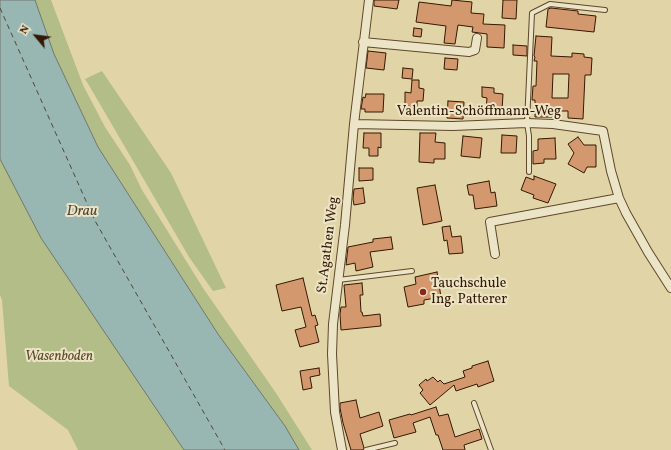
<!DOCTYPE html>
<html>
<head>
<meta charset="utf-8">
<style>
	body { margin:0 }
	#map { position:relative; width:671px; height:450px; overflow:hidden; background:#e1d5a7; font-family:Vollkorn,serif }
	canvas { display:block }
	.north { position:absolute; left:16px; top:16px; width:40px; height:40px; -webkit-text-stroke:3px #ece4c6; paint-order:stroke; rotate:299deg; font-size:11px; font-weight:700; line-height:16px; text-align:center; color:#341802 }
	.north::after { content:''; display:block; margin:auto; width:14px; height:18px; background:#341802; clip-path:polygon(50% 0,100% 100%,50% 72%,0 100%) }
</style>
</head>
<body>
<div id="map">
<canvas width="671" height="450"></canvas>
<div class="north">N</div>
</div>
<script>
const c = document.querySelector('canvas').getContext('2d');
c.lineJoin = 'round';
function fillPath(path, color) {
  c.fillStyle = color;
  c.fill(path, 'evenodd');
}
function toPath(rows) {
  const path = new Path2D();
  for (const r of rows) {
    path.moveTo(r[0], r[1]);
    for (let i = 2; i < r.length; i += 2) path.lineTo(r[i], r[i + 1]);
  }
  return path;
}
function strokePath(path, color, width, dash) {
  c.strokeStyle = color;
  c.lineWidth = width;
  c.lineCap = dash ? 'butt' : 'round';
  c.setLineDash(dash || []);
  c.stroke(path);
}
function write(font, color, halo, rows, align = 'center') {
  c.font = font + ' Vollkorn,serif';
  c.lineWidth = 4;
  c.setLineDash([]);
  c.textBaseline = 'middle';
  c.strokeStyle = halo;
  c.fillStyle = color;
  for (const [text, x, y, turn = 0] of rows) {
    c.save();
    c.translate(x, y);
    c.rotate((+turn || 0) * Math.PI / 180);
    c.textAlign = isNaN(turn) ? turn : align;
    if (halo) c.strokeText(text, 0, 0);
    c.fillText(text, 0, 0);
    c.restore();
  }
}
fillPath(toPath([
	[35,0,51,0,83,85,105,127,130,165,142,190,203,288,276,393,312,450,299,450,285,426,218,334,98,147,54,54],
	[102,71,171,173,226,288,213,291,189,257,90,87,85,79],
	[0,159,41,238,184,450,78,450,68,430,9,386,2,300,0,295]
]), '#b2bd88');
const water = toPath([
	[0,0,35,0,54,54,98,147,218,334,285,426,299,450,184,450,41,238,0,159,0,0]
]);
fillPath(water, '#98b6b2');
strokePath(water, '#70776c', 1);
strokePath(toPath([
	[0,8,94,219,225,450]
]), '#524737', 1, [5, 4]);
const building = toPath([
	[374,0,399,0,397,9,374,6,374,0],
	[452,0,472,2,471,13,484,14,483,24,505,25,504,48,487,47,487,34,472,32,473,27,458,25,455,44,444,43,446,26,416,22,419,2,451,6,452,0],
	[503,0,517,0,516,19,502,18,503,0],
	[551,8,578,11,578,14,596,16,594,32,546,27,548,9,551,8],
	[414,28,422,29,421,37,413,36,414,28],
	[536,36,552,37,551,56,572,57,572,53,584,54,584,57,592,58,591,75,585,75,583,119,568,118,568,111,552,111,552,117,535,117,535,100,532,100,533,86,536,86,537,61,534,61,535,57,534,56,536,36],
	[553,74,569,74,568,98,552,98,553,74],
	[513,45,527,46,527,56,513,55,513,45],
	[368,51,386,53,384,70,366,68,368,51],
	[445,58,458,59,457,70,444,69,445,58],
	[403,68,413,69,412,79,402,78,403,68],
	[412,80,419,80,419,88,424,89,423,101,417,101,417,107,405,106,405,92,411,93,412,80],
	[482,87,494,88,494,93,503,94,502,110,486,109,487,98,482,97,482,87],
	[366,94,384,94,383,112,365,112,365,109,361,109,363,97,365,98,366,94],
	[448,101,464,102,463,119,447,118,448,101],
	[364,133,381,133,381,148,378,147,378,156,369,156,369,148,363,148,364,133],
	[420,133,436,133,435,142,445,143,445,159,434,159,434,163,419,162,420,133],
	[502,135,517,136,516,153,501,153,502,135],
	[463,136,482,138,480,158,461,156,463,136],
	[578,137,584,145,596,145,596,167,587,167,584,173,568,164,574,153,568,144,578,137],
	[555,138,556,159,544,159,544,163,533,164,533,151,538,150,538,139,555,138],
	[359,168,373,168,373,180,359,181,359,168],
	[534,176,556,184,548,203,533,198,534,195,521,190,526,177,534,180,534,176],
	[489,181,491,193,495,192,497,206,475,209,473,195,469,195,467,185,489,181],
	[435,185,442,221,423,225,417,188,435,185],
	[363,188,365,203,354,205,353,199,354,189,363,188],
	[450,226,452,237,461,236,463,253,449,254,447,240,444,241,442,227,450,226],
	[391,237,393,249,370,252,373,267,356,271,355,263,346,265,348,247,373,242,373,239,391,237],
	[437,272,441,297,424,300,424,304,408,307,404,287,416,284,415,277,437,272],
	[303,278,312,316,315,315,318,325,315,326,319,342,300,347,295,330,306,327,301,307,282,311,276,285,303,278],
	[362,283,363,295,360,295,361,312,362,312,363,316,380,314,381,326,341,330,340,314,341,307,346,307,344,285,362,283],
	[488,361,494,381,478,387,477,384,456,391,454,385,430,405,420,393,423,390,419,385,426,379,427,381,433,377,438,382,440,380,444,384,465,377,463,371,472,368,472,366,488,361],
	[319,368,320,375,310,377,312,388,303,390,300,371,319,368],
	[356,400,360,418,379,412,383,426,360,434,364,448,363,450,351,450,343,423,340,408,340,403,356,400],
	[436,407,439,416,448,414,455,437,479,429,482,439,464,445,465,450,443,450,438,435,436,435,430,417,413,423,416,432,394,438,389,420,410,414,411,415,436,407]
]);
fillPath(building, '#d3986d');
strokePath(building, '#341802', 1);
const lane = toPath([
	[529,172,529,136,527,123,532,13,550,4,605,10],
	[338,280,412,271],
	[474,403,491,450],
	[366,450,395,443]
]);
const street = toPath([
	[363,42,469,52,475,50,477,38],
	[354,124,453,126,527,123,553,124,603,131,611,171,619,198,626,213,648,252,671,288],
	[495,254,490,222,619,198],
	[342,450,335,412,332,354,333,324,345,225,354,124,369,0]
]);
strokePath(lane, '#5f472b', 6);
strokePath(street, '#5f472b', 10);
strokePath(lane, '#ece4c6', 4);
strokePath(street, '#ece4c6', 8);
for (const [x, y, r, color] of [
	[423,292,4,"#8f2418"]
]) {
  const dot = new Path2D();
  dot.arc(x, y, r, 0, 2 * Math.PI);
  c.fillStyle = color;
  c.fill(dot);
  strokePath(dot, '#ece4c6', 1.5);
}
write('14px', '#341802', '#ece4c6', [
	["Valentin-Schöffmann-Weg",479,112],
	["St.Agathen Weg",329,245,-83]
]);
write('14px', '#341802', '#ece4c6', [
	["Tauchschule",431,284],
	["Ing. Patterer",431,300]
], 'left');
write('italic 14px', '#5a4a2a', '#ece4c6', [
	["Wasenboden",59,357]
]);
write('italic 15px', '#524737', '#ece4c6', [
	["Drau",82,212]
]);
</script>
</body>
</html>
